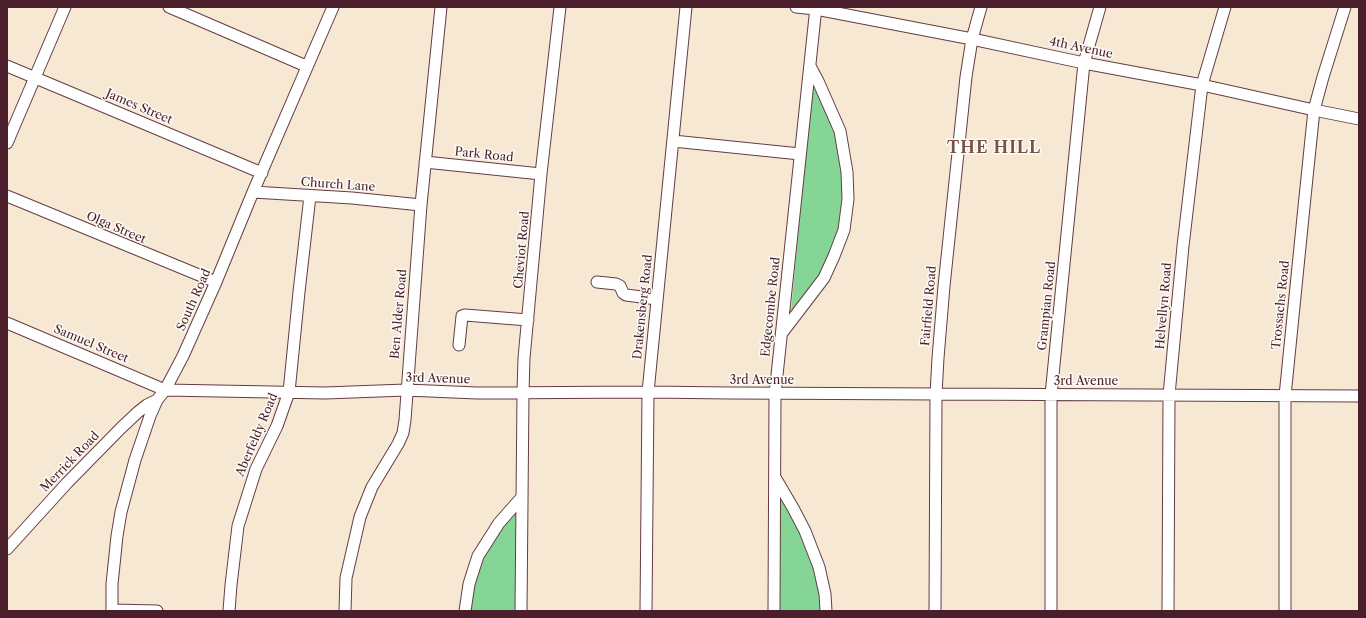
<!DOCTYPE html>
<html>
<head>
<meta charset="utf-8">
<style>
	body { margin:0 }
	#map { position:relative; width:1366px; height:618px; overflow:hidden; background:#f7e8d4; font-family:"Libre Caslon Text",serif }
	canvas { display:block }
	.frame { position:absolute; inset:0; border:8px solid #4a1f2b; pointer-events:none }
</style>
</head>
<body>
<div id="map">
<canvas width="1366" height="618"></canvas>
<div class="frame"></div>
</div>
<script>
const c = document.querySelector('canvas').getContext('2d');
c.lineJoin = 'round';
function fillPath(path, color) {
  c.fillStyle = color;
  c.fill(path, 'evenodd');
}
function toPath(rows) {
  const path = new Path2D();
  for (const r of rows) {
    path.moveTo(r[0], r[1]);
    for (let i = 2; i < r.length; i += 2) path.lineTo(r[i], r[i + 1]);
  }
  return path;
}
function strokePath(path, color, width, dash) {
  c.strokeStyle = color;
  c.lineWidth = width;
  c.lineCap = dash ? 'butt' : 'round';
  c.setLineDash(dash || []);
  c.stroke(path);
}
function write(font, color, halo, rows, align = 'center') {
  c.font = font + ' "Libre Caslon Text",serif';
  c.lineWidth = 3;
  c.setLineDash([]);
  c.textBaseline = 'middle';
  c.strokeStyle = halo;
  c.fillStyle = color;
  for (const [text, x, y, turn = 0] of rows) {
    c.save();
    c.translate(x, y);
    c.rotate((+turn || 0) * Math.PI / 180);
    c.textAlign = isNaN(turn) ? turn : align;
    if (halo) c.strokeText(text, 0, 0);
    c.fillText(text, 0, 0);
    c.restore();
  }
}
fillPath(toPath([
	[812,87,819,94,827,111,836,137,845,187,842,215,832,254,811,294,791,311],
	[779,500,787,505,796,522,814,566,821,596,821,611,779,611],
	[518,507,517,611,467,611,484,546]
]), '#85d696');
const minor = toPath([
	[169,7,306,66],
	[796,7,816,9,972,39,1084,63,1202,85,1314,110,1359,119],
	[7,66,262,173],
	[673,141,800,154],
	[7,143,65,7],
	[425,162,541,174],
	[253,192,352,198,421,205],
	[7,196,216,282],
	[597,282,616,284,620,286,623,293,626,295,657,299],
	[7,323,165,390,325,393,406,390,477,393,648,392,731,393,1359,396],
	[782,333,824,278,834,256,844,230,848,199,847,172,840,131,818,81,810,66],
	[459,345,462,316,465,315,528,320],
	[776,479,793,508,805,531,819,567,825,594,826,611],
	[7,549,67,483,121,428,138,412,147,405,157,400],
	[112,610,157,611],
	[112,611,112,584,117,536,121,512,135,460,150,416,157,400,165,390,183,356,216,282,253,192,333,7],
	[229,611,231,585,238,526,256,469,277,426,289,392,299,292,310,196],
	[345,611,346,578,360,517,372,487,398,444,403,433,405,420,421,205,441,7],
	[465,611,469,584,478,556,499,523,522,497],
	[521,611,523,392,524,358,541,174,560,7],
	[646,611,648,392,686,7],
	[774,611,775,394,816,7],
	[935,611,936,394,938,358,944,286,966,77,972,39,981,7],
	[1051,611,1051,395,1084,63,1100,7],
	[1168,611,1169,395,1183,246,1202,85,1225,7],
	[1285,611,1285,396,1305,197,1314,110,1323,77,1345,7]
]);
strokePath(minor, '#643d44', 13);
strokePath(minor, '#fff', 11);
write('12px', '#4a1f2b', '#fdfcf7', [
	["4th Avenue",1081,48,12],
	["James Street",139,107,23],
	["Park Road",484,155,6],
	["Church Lane",338,185,4],
	["Olga Street",116,228,23],
	["Cheviot Road",522,250,-85],
	["South Road",194,300,-66],
	["Trossachs Road",1281,305,-84],
	["Fairfield Road",929,306,-85],
	["Grampian Road",1047,306,-84],
	["Helvellyn Road",1164,306,-85],
	["Drakensberg Road",643,307,-84],
	["Edgecombe Road",771,307,-84],
	["Ben Alder Road",399,314,-85],
	["Samuel Street",91,344,23],
	["3rd Avenue",438,379,2],
	["3rd Avenue",762,381],
	["3rd Avenue",1086,382],
	["Aberfeldy Road",257,435,-67],
	["Merrick Road",70,462,-46]
]);
c.letterSpacing = '1px';
write('bold 16px', '#795149', '#fdfcf7', [
	["THE HILL",994,148]
]);
c.letterSpacing = '0px';
</script>
</body>
</html>
